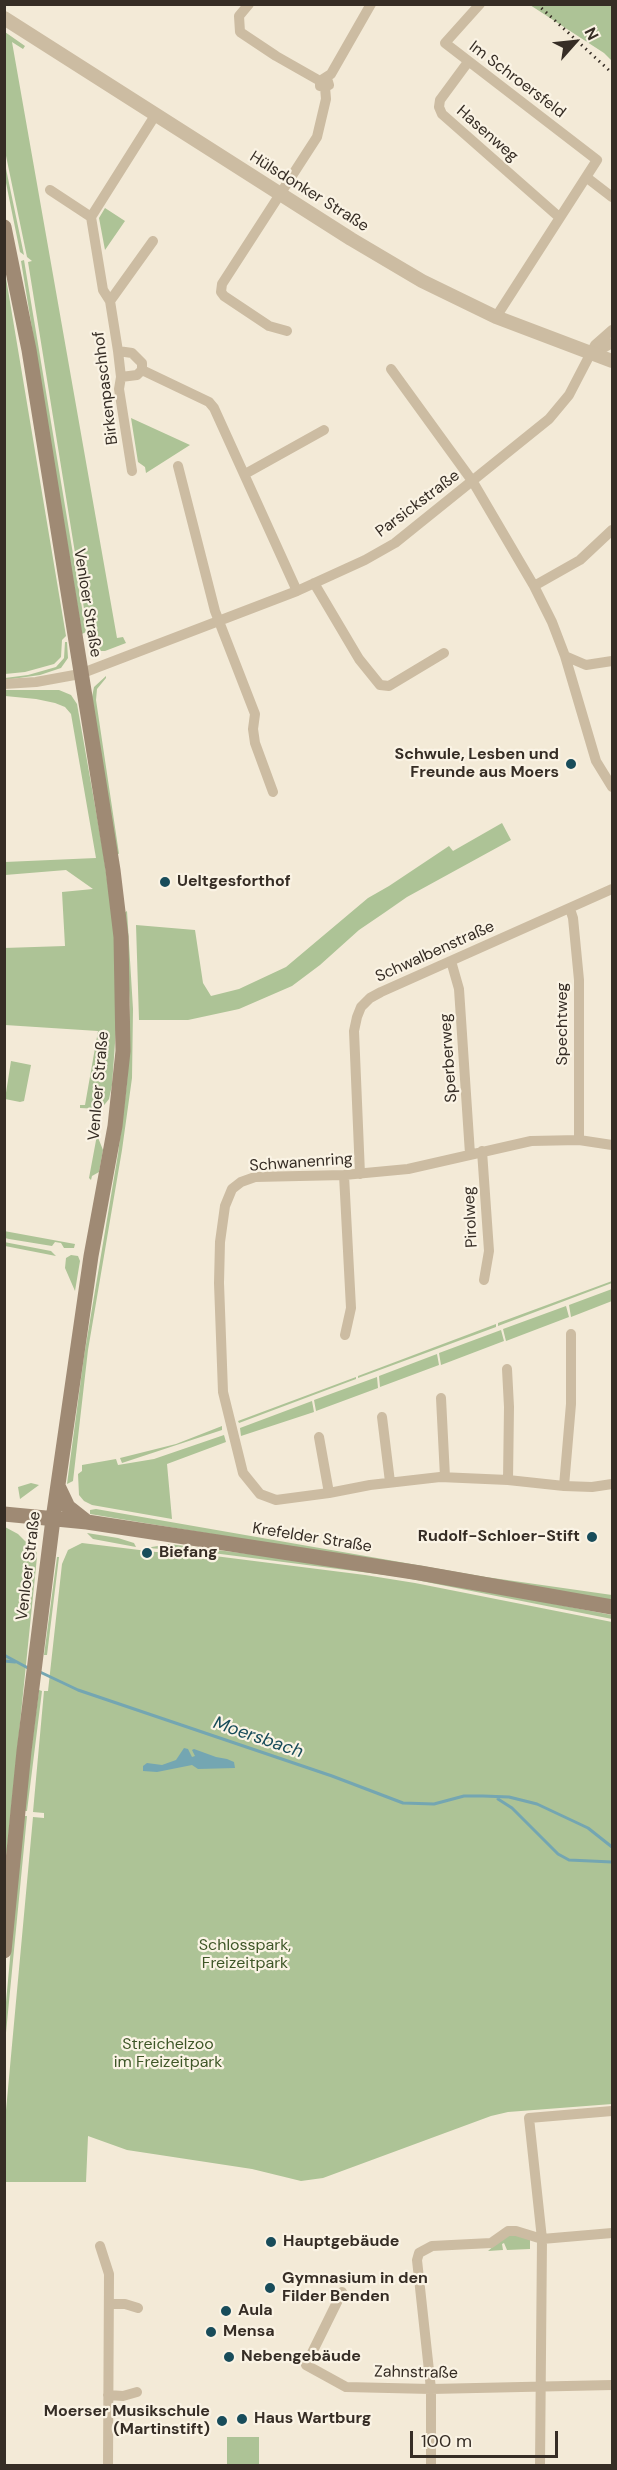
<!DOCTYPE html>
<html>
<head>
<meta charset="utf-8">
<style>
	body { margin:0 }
	#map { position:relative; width:617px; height:2470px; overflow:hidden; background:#f3ead7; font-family:"DM Sans",sans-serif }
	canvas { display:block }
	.frame { position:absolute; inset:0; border:6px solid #362d25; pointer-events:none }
	.north { position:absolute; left:545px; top:12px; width:60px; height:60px; -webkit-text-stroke:4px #faf3e4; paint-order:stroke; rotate:63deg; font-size:16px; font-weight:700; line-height:24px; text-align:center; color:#362d25 }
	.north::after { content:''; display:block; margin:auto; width:21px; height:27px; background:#362d25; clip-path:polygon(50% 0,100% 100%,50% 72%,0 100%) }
	.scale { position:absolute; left:410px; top:2431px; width:148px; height:27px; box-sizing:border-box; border:3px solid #362d25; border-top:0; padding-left:8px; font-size:18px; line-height:21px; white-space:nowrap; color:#362d25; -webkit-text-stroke:4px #faf3e4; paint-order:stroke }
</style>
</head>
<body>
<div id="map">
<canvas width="617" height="2470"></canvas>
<div class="frame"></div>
<div class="north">N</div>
<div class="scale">100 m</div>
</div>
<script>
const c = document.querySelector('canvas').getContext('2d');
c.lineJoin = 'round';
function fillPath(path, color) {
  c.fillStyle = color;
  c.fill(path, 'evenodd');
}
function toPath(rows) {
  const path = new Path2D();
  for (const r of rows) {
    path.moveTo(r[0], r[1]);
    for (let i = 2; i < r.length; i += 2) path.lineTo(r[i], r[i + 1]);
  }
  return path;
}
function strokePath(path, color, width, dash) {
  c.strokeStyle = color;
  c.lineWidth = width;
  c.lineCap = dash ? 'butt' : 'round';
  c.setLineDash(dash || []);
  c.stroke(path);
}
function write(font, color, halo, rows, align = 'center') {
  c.font = font + ' "DM Sans",sans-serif';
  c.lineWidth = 4.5;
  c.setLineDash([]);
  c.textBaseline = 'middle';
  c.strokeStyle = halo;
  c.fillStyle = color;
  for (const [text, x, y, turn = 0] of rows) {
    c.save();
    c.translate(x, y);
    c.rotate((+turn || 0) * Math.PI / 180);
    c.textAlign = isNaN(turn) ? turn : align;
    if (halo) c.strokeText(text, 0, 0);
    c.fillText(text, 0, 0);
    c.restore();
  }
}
fillPath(toPath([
	[530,5,612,5,612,61,604,53],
	[5,32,25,46,23,49,12,42,117,638,123,637,126,643,105,651,100,651,93,645,86,621,28,262,32,261,27,257,5,151],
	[5,164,14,207,24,255,20,252,5,178],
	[105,208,125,221,105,250,99,218],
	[24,260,86,632,82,634,21,261],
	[5,272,66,636,62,640,61,657,54,664,25,672,5,674],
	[131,418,190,445,146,473,145,467,138,462],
	[65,642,67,642,68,658,61,668,40,675,5,680,5,678,28,675,56,667,64,658],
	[106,676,106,678,97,689,96,700,119,854,116,853,92,697,94,687],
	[5,690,59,690,71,695,77,704,103,851,113,922,116,960,116,1029,112,1085,109,1099,101,1109,80,1108,80,1105,85,1105,98,1031,5,1025,4,948,65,946,62,892,93,889,66,870,5,875,5,862,96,858,71,714,65,707,55,703,36,699,5,696],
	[502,823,511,840,407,897,384,913,359,930,320,965,292,986,239,1009,188,1020,139,1020,136,925,195,930,203,983,211,996,239,989,286,967,368,898,389,886,449,846,453,851],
	[127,911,133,1009,132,1078,122,1150,88,1350,73,1481,67,1484,84,1356,118,1154,127,1083,130,1006,124,913],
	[11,1061,31,1065,24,1101,20,1102,5,1099],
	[97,1135,103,1150,99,1172,92,1176,91,1180,89,1178],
	[4,1231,75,1244,74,1248,64,1248,61,1243,55,1242,52,1246,9,1239,5,1238],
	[4,1242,51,1251,56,1256,5,1246],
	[71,1255,78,1256,80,1261,75,1291,65,1268,66,1258],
	[612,1281,612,1283,498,1326,498,1323],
	[612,1289,612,1301,571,1317,569,1305],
	[566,1306,569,1317,506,1341,503,1329],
	[496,1324,496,1327,358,1378,358,1376],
	[501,1330,504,1341,441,1365,439,1353],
	[437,1354,439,1365,380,1387,379,1376],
	[356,1377,356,1379,239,1423,238,1421],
	[377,1377,378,1388,316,1411,314,1400],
	[312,1401,314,1412,241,1436,240,1428],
	[222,1426,222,1430,122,1463,120,1458,176,1444],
	[224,1435,226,1442,167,1464,172,1519,92,1505,84,1501,79,1495,78,1474,82,1471,82,1465,116,1459,118,1465,154,1459],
	[31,1483,39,1485,20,1499,18,1487],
	[96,1509,486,1577,612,1595,612,1600,90,1514,90,1510],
	[5,1527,18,1534,37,1553,37,1557,5,1870],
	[87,1533,118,1538,134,1543,136,1547,93,1539],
	[82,1543,156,1552,183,1552,365,1575,415,1583,612,1622,612,2104,508,2112,491,2116,323,2178,301,2181,252,2169,127,2150,88,2136,86,2182,5,2182,5,2121,33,1817,44,1818,44,1813,33,1812,44,1691,48,1691,62,1564,68,1550],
	[169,1544,337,1565,419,1578,612,1615,612,1619,401,1577,197,1551,146,1548],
	[57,1557,59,1557,47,1655,44,1655],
	[39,1690,42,1691,27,1811,23,1811],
	[23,1816,27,1816,5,2043,5,2013],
	[511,2235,527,2236,530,2239,530,2249,507,2250,504,2243,502,2244,503,2250,488,2251,504,2237],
	[227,2437,259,2437,259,2465,227,2465]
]), '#adc396');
fillPath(toPath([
	[184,1748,188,1749,192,1757,195,1756,192,1750,194,1749,216,1757,227,1759,234,1762,235,1768,198,1769,192,1765,157,1772,143,1771,143,1766,147,1763,162,1765,176,1760]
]), '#74a6b2');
strokePath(toPath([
	[4,1655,28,1668],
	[4,1661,15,1662],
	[40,1672,78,1690,332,1776,403,1803,434,1804,464,1796,483,1796,509,1797,537,1804,588,1828,612,1847],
	[498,1799,512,1808,558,1854,569,1860,612,1862]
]), '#74a6b2', 3);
strokePath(toPath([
	[249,4,239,16,240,32,276,56,320,81],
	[480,4,445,43,597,160,496,317],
	[468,62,440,100,439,107,442,114,559,217],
	[327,78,329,85,325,87,320,86,320,81,331,74,371,4],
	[586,177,612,197],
	[50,190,91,217],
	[110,301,153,241],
	[287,331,269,326,224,296,221,292,222,284,317,137,326,99,325,87],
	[118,351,132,353,142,363,142,370,137,375,121,377],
	[592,354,612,343],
	[391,369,473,482,534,586,552,622,565,656,596,761,612,787],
	[142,370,209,402,214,408,297,591],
	[178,466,215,611,255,714,253,729,255,743,273,792],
	[132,471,119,389,121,377,118,351,110,301,103,290,91,217,156,114],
	[245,474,324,430],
	[314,583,359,659,380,685,389,686,444,653],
	[534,586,580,560,612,530],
	[565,656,586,665,612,661],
	[4,684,36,682,80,674,297,591,365,560,395,543,549,419,569,395,595,345,612,330],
	[570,909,573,918,579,980,579,1140],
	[451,961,459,989,470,1154],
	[612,1145,579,1140,531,1141,408,1169,344,1175,255,1177,241,1182,232,1189,225,1206,220,1242,219,1283,223,1392,243,1473,260,1494,276,1500,329,1493,370,1485,440,1477,508,1480,564,1486,592,1487,612,1484],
	[482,1151,489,1251,484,1280],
	[360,1174,354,1031,357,1017,361,1007,370,998,381,992,612,889],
	[344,1175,351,1308,345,1335],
	[507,1369,509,1407,508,1480],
	[441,1398,445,1477],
	[382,1417,390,1482],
	[319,1437,329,1493],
	[564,1486,571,1404,571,1334],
	[100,2246,109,2274,108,2466],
	[342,2292,306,2365,346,2387,431,2389,612,2385],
	[109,2304,125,2304,138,2308],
	[108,2395,123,2396,137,2392],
	[431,2466,431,2389,417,2260,419,2253,432,2246,491,2243,508,2231,516,2231,542,2239,612,2233],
	[540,2466,542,2239,529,2118,612,2111]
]), '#ccbca2', 10);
strokePath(toPath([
	[4,18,351,239,422,281,496,317,612,361]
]), '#ccbca2', 14);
strokePath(toPath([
	[4,227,29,350,113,870,121,937,123,1051,115,1126,91,1256,53,1519,24,1751,4,1951],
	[58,1486,68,1507,87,1522],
	[4,1514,87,1522,420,1573,612,1607]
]), '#9f8a74', 15);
strokePath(toPath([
	[537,4,612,73]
]), '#362d25', 3, [1.5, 4.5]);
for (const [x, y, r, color] of [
	[571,764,6,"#184c5a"],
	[165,882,6,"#184c5a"],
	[592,1537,6,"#184c5a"],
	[147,1553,6,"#184c5a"],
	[271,2242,6,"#184c5a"],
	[270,2288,6,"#184c5a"],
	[226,2311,6,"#184c5a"],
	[211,2332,6,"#184c5a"],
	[229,2357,6,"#184c5a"],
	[242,2419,6,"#184c5a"],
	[222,2421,6,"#184c5a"]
]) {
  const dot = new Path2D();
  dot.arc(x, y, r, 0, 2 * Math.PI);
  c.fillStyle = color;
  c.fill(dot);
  strokePath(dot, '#faf3e4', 2);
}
write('16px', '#362d25', '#faf3e4', [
	["Im Schroersfeld",517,80,37],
	["Hasenweg",487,134,41],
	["Hülsdonker Straße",309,192,32],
	["Birkenpaschhof",106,388,-97],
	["Parsickstraße",418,504,-37],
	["Venloer Straße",87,603,81],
	["Schwalbenstraße",435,952,-24],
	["Spechtweg",563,1024,-90],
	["Sperberweg",449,1058,-94],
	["Venloer Straße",99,1086,-85],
	["Schwanenring",301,1163,-4],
	["Pirolweg",471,1217,-93],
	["Krefelder Straße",312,1538,9],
	["Venloer Straße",29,1566,-83],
	["Zahnstraße",416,2373,1]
]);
write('bold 16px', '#362d25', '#faf3e4', [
	["Schwule, Lesben und",559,755,"right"],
	["Freunde aus Moers",559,773,"right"],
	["Ueltgesforthof",177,882],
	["Rudolf-Schloer-Stift",580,1537,"right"],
	["Biefang",159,1553],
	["Hauptgebäude",283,2242],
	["Gymnasium in den",282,2279],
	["Filder Benden",282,2297],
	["Aula",238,2311],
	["Mensa",223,2332],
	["Nebengebäude",241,2357],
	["Moerser Musikschule",210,2412,"right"],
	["(Martinstift)",210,2430,"right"],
	["Haus Wartburg",254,2419]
], 'left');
write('16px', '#3e5627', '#faf3e4', [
	["Schlosspark,",245,1946],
	["Freizeitpark",245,1964],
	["Streichelzoo",168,2045],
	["im Freizeitpark",168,2063]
]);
write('italic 18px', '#184c5a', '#faf3e4', [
	["Moersbach",258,1738,19]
]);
</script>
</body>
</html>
